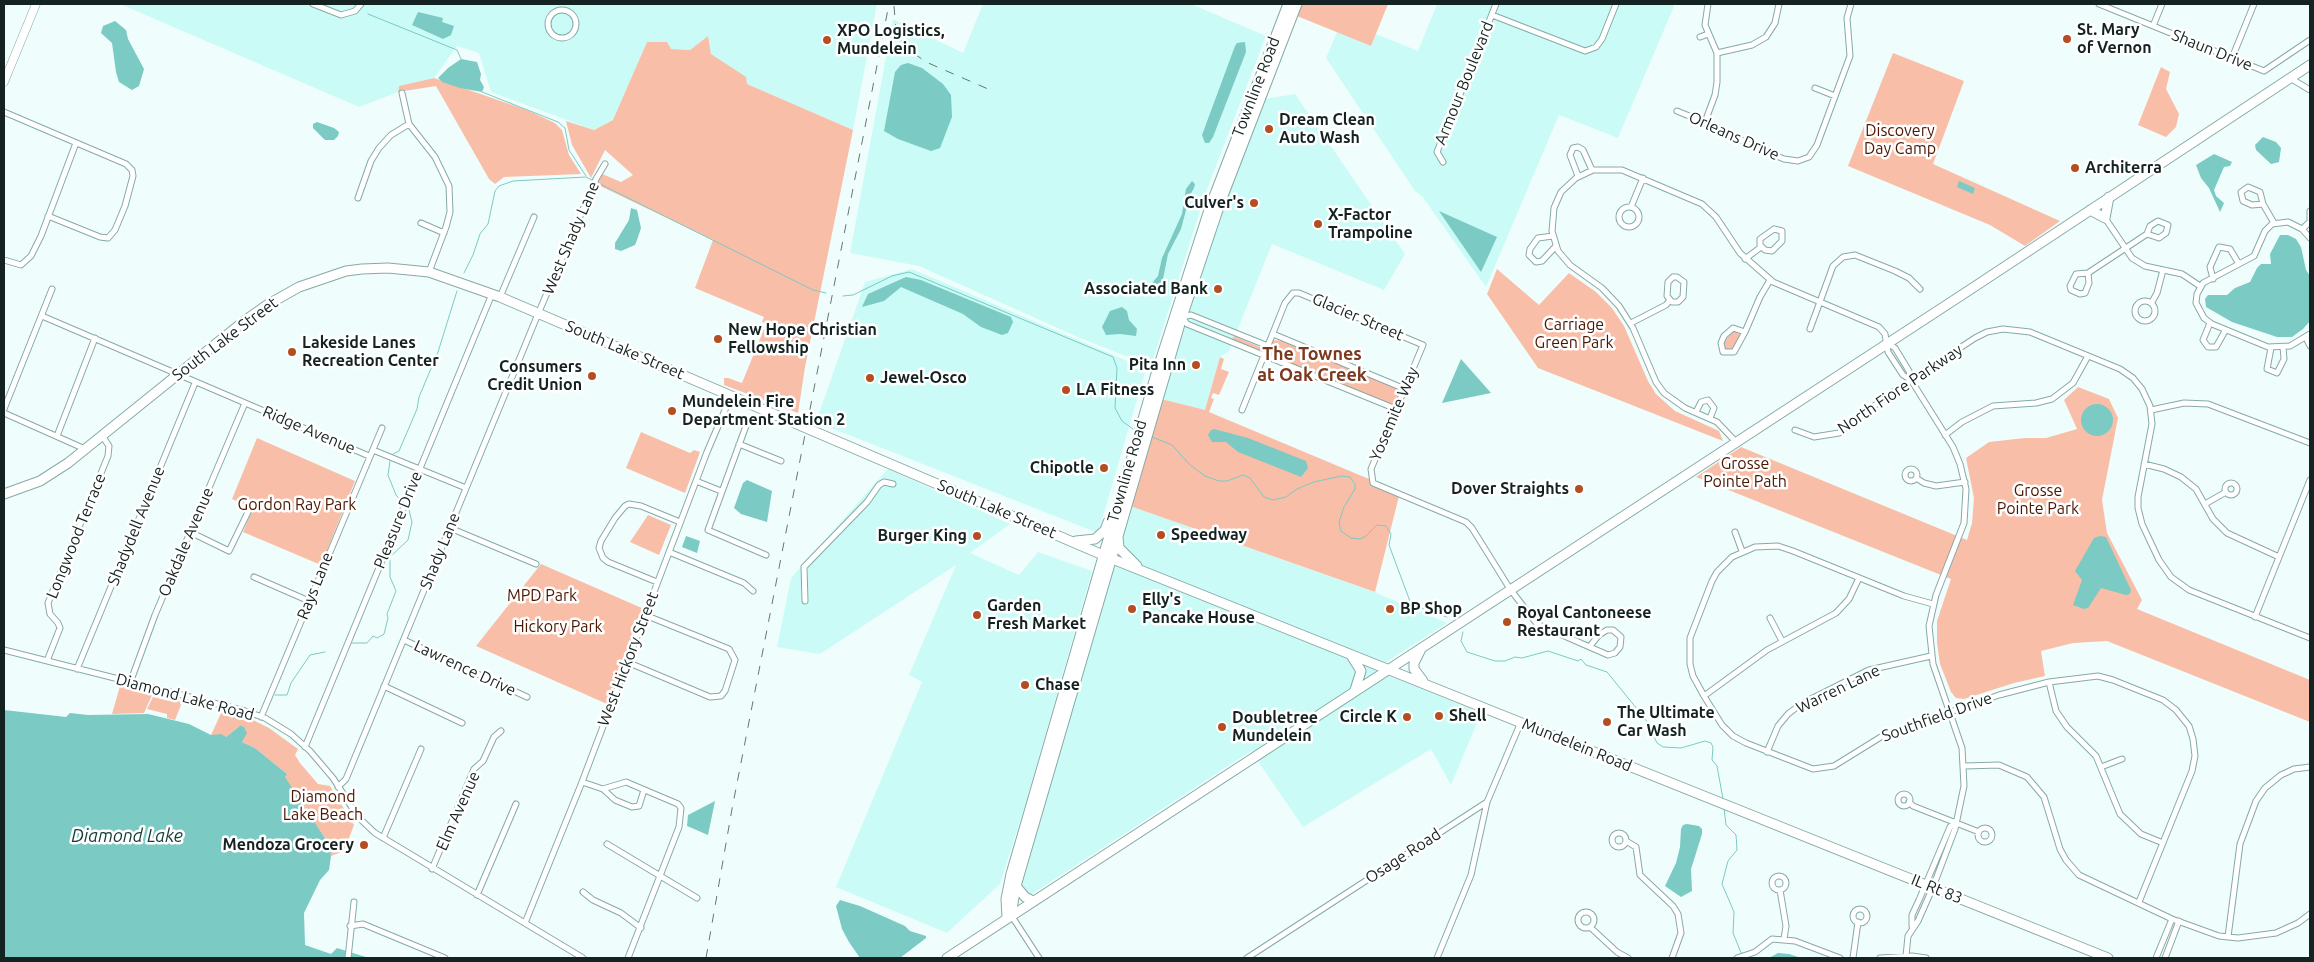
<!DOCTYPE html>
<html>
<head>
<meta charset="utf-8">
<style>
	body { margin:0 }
	#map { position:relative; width:2314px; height:962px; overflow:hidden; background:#effefc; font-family:Ubuntu,sans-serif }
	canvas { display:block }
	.frame { position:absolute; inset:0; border:5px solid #142321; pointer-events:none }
</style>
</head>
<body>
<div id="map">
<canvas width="2314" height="962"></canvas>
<div class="frame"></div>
</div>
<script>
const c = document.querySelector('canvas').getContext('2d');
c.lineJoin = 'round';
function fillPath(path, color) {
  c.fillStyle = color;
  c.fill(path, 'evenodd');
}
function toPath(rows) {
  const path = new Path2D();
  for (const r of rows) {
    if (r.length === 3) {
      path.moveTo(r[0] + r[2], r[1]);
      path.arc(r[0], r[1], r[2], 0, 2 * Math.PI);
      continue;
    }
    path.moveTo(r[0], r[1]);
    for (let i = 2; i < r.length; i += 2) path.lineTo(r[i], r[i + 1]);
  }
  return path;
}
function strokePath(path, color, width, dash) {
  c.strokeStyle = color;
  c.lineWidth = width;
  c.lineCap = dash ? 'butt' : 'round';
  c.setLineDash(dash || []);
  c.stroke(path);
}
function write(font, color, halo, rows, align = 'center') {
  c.font = font + ' Ubuntu,sans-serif';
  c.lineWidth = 5;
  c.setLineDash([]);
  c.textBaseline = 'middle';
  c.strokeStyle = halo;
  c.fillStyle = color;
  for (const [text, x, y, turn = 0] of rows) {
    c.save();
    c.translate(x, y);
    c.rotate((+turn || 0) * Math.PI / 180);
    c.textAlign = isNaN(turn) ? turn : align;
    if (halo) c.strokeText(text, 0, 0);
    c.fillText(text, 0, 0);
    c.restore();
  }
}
fillPath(toPath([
	[120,4,877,4,853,130,747,84,711,54,708,36,690,50,671,49,647,42,613,120,594,130,491,92,479,53,457,46,434,78,399,86,398,92,359,107],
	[983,4,1191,4,1266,36,1206,192,1151,366,1080,338,919,266,850,253,893,19,963,53],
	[1437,4,1675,4,1618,138,1559,115,1486,287,1422,196,1415,191,1326,58,1337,32,1371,46,1376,34,1418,51],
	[1295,94,1405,254,1384,290,1272,244,1229,351,1220,357,1205,411,1161,399,1183,333,1190,303,1209,244,1265,99],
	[912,269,1146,369,1098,533,816,422,865,282],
	[888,469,1010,524,970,553,1019,575,1038,552,1092,571,1027,799,1000,884,947,933,836,887,922,682,909,675,956,565,820,654,777,647,791,578],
	[1130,506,1374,592,1447,623,1374,670,1481,713,1451,785,1431,749,1303,827,1251,751,1032,894,1027,893,1021,889,1021,879]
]), '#cbfbf6');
fillPath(toPath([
	[1302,4,1388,4,1371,46,1297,16],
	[708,36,711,54,746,77,747,84,853,130,805,367,798,413,724,385,724,378,728,378,742,383,766,324,762,322,764,317,695,288,713,240,596,184,600,173,621,182,633,175,605,150,591,178,572,145,566,121,594,130,613,120,647,42,667,42,671,49,690,50],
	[1893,53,1964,81,1933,164,2060,221,2025,246,1990,225,1848,166],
	[2161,67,2170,72,2166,89,2179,114,2176,127,2166,137,2138,125],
	[434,78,527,110,555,123,562,130,569,155,581,174,504,177,495,184,489,179,436,86,398,92,399,86],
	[1497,269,1539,305,1569,273,1596,292,1612,308,1624,326,1648,381,1656,394,1675,411,1719,431,1723,441,1538,368,1487,294],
	[1733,330,1739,334,1740,338,1730,352,1724,349,1723,344],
	[1234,336,1262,348,1260,352,1232,340],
	[1273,340,1284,341,1395,387,1399,390,1400,395,1394,404,1387,403,1273,356,1269,351],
	[1220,357,1224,359,1221,369,1229,372,1219,395,1213,393,1211,398,1214,399,1209,412,1400,492,1375,592,1130,506,1161,399,1205,410],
	[2078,387,2109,399,2118,418,2102,500,2107,533,2142,600,2137,609,2310,680,2310,722,2107,641,2073,643,2041,651,2045,676,2014,683,1964,699,1956,698,1951,692,1940,664,1937,643,1937,621,1951,579,1696,477,1741,447,1967,540,1972,523,1974,498,1966,458,1989,442,2025,438,2046,438,2077,429,2064,400],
	[641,432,690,453,694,450,700,452,685,493,626,468],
	[257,438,355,481,321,565,243,532,253,508,232,499],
	[648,515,671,525,659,555,630,542],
	[541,564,644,609,607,704,476,646],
	[120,686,152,695,144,713,112,714],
	[153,697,174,702,175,699,179,700,181,705,175,720,167,718,167,714,147,709],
	[222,711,251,719,269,728,298,749,295,755,300,763,318,784,330,786,354,825,344,851,331,856,330,846,284,777,287,774,255,748,242,742,244,727,241,725,226,737,211,735]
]), '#f9bea8');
fillPath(toPath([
	[418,12,443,18,442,22,454,26,451,35,443,39,412,25],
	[115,21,126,30,128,39,144,69,139,86,132,90,119,82,116,72,112,43,101,33,103,26],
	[1245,42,1246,52,1213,137,1209,143,1205,143,1202,135,1235,46,1237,43],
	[461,59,477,62,481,74,480,80,484,87,482,92,460,88,442,82,438,78,448,68],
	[908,63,922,68,943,84,951,95,952,117,940,148,931,151,898,139,884,131,895,72,901,65],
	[317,122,334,128,339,132,338,136,334,140,325,140,313,128,313,124],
	[2263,137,2276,142,2281,148,2279,162,2271,164,2256,150,2255,145],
	[2214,154,2232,162,2230,166,2224,167,2214,190,2216,196,2224,203,2220,212,2209,188,2201,178,2196,165],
	[1192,181,1195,184,1194,188,1190,195,1181,229,1168,254,1161,289,1156,290,1152,287,1152,283,1158,276,1162,258,1182,214,1186,189],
	[1959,181,1975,188,1973,194,1957,187],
	[631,208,637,210,641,228,637,240,635,245,621,251,615,249,615,243,629,220],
	[1439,211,1497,237,1481,272],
	[2280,235,2288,235,2296,239,2301,247,2306,270,2310,276,2310,321,2303,329,2292,337,2277,337,2232,322,2206,307,2205,299,2208,295,2227,295,2235,288,2250,282,2257,268,2261,264,2271,264,2270,254],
	[906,277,921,280,1011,317,1013,322,1008,333,1002,335,981,327,963,314,901,287,884,301,862,307,868,294],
	[1122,307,1127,311,1129,320,1137,329,1136,336,1120,334,1106,335,1102,327,1110,311],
	[1461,359,1491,393,1442,403],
	[2097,420,16],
	[1214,429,1248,438,1306,461,1308,468,1301,477,1238,452,1226,442,1212,442,1208,435,1211,430],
	[747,480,772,491,767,522,741,514,734,508,743,483],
	[686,536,700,541,697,553,682,547],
	[2100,536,2106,537,2131,590,2130,594,2126,595,2101,588,2088,608,2084,609,2073,605,2082,580,2075,571,2094,538],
	[4,710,66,717,70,713,88,715,148,714,189,724,211,735,221,734,226,737,241,725,244,727,247,733,242,742,255,748,287,774,285,777,330,846,331,856,329,870,320,880,304,913,305,945,331,954,337,948,369,958,4,958],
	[715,801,708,835,687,826,688,815],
	[1687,824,1699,826,1702,829,1702,834,1691,869,1692,891,1681,897,1665,886,1676,863,1680,847,1681,829,1683,825],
	[840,900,860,906,905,926,910,931,926,936,926,938,900,958,860,958,849,942,842,929,836,906],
	[1778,953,1789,954,1801,958,1769,958]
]), '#7bcac3');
strokePath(toPath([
	[368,14,457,50,461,59],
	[482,92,558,122,565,128,569,150,586,176],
	[598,183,813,290,826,293],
	[464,273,473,255,480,234,488,224,495,191,499,186,513,181,586,177,594,181],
	[843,296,853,295,892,276,909,272,1113,357,1117,368,1115,408,1122,421,1133,429],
	[1152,437,1172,445,1190,465,1205,476,1219,481,1227,481,1243,475,1250,478,1264,497,1273,500,1286,497,1297,489,1314,482,1341,476,1350,477,1355,484,1355,489,1344,507,1339,522,1341,531,1351,538,1360,539,1366,536,1377,525,1386,526,1391,534,1389,545,1411,604,1447,617],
	[393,454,399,451,417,409,419,397,438,352,457,291],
	[390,461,388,475,396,495,402,502],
	[1463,632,1461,641,1467,652,1495,661,1505,661,1515,657,1522,658,1548,651,1578,661,1581,659,1586,665,1607,672,1646,720,1657,743,1663,747,1681,748,1705,741,1711,743,1713,747,1712,760,1717,766,1723,799],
	[352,643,367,643,373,636,377,638,384,634,388,618,387,614,396,591,390,577,390,557,408,540,412,522,408,506],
	[275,695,287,695,291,683,310,655,325,652],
	[1724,808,1726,825,1736,835,1737,850,1728,861,1722,884,1734,912,1733,933,1742,955]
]), '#7bcac3', 1);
const street = toPath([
	[313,4,341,15,355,11,361,4],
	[2099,4,2264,71,2310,40],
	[562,24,14],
	[1492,15,1585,51,1596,47,1602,39,1616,4],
	[2153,26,2162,4],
	[1700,37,1708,34],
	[1717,53,1752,45,1766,37,1775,23,1779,4],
	[2232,58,2254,4],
	[2290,78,2310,90],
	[1815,88,1835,96],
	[402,93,409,124,435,157,449,186,450,212,446,227,429,272],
	[1677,111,1721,129,1752,146,1784,159,1798,161,1809,157,1817,145,1850,56,1847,18,1851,4],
	[4,112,126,164,132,170,133,176,125,206,115,230,108,238,100,237,48,216],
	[1705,122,1715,95,1717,82,1717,53,1705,25,1708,4],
	[1443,162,1437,152,1496,4],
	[1578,176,1570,155,1573,148,1578,147,1583,150,1592,170],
	[358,198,371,161,379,148,391,135,409,124],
	[2263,204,2252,205,2243,201,2241,192,2248,187,2260,192,2263,204,2274,223],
	[1631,207,1643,178],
	[1629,217,10],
	[2310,211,2310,219],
	[2105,218,2132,258,2145,266,2182,274,2200,286],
	[421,223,444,233],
	[1774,229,1782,231,1782,241,1772,251,1765,250,1760,245,1760,239,1774,229],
	[2302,229,2310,222],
	[1553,236,1538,238,1530,249,1529,255,1536,262,1542,261,1556,246],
	[2310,238,2302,229,2288,222,2272,224,2265,231,2254,256,2203,283,2197,294,2196,303,2204,318,2212,324,2268,347,2290,346,2310,334],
	[1745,259,1761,247],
	[4,260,21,265,31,256,41,236,76,143],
	[2088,273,2089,283,2085,293,2080,294,2071,290,2070,286,2076,274,2088,273,2147,234,2150,226,2158,221,2168,225,2166,233,2159,238,2147,234],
	[1673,277,1677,277,1684,282,1683,297,1678,302,1672,302,1667,296,1668,282,1673,277],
	[2213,279,2210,267,2219,247,2230,249,2239,264],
	[500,297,534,217],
	[2145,311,10],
	[2152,302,2157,293,2163,270],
	[42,316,369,456],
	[1631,323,1666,305,1670,300],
	[2210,323,2203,340,2208,347,2216,347,2225,331],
	[1810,329,1833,266,1843,257,1855,255,1895,271,1909,278,1920,289],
	[1745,332,1734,352,1723,352,1721,343,1724,336,1733,328,1745,332,1760,297,1770,280],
	[1273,334,1405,389],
	[2306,338,2310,346],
	[1887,343,1895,348,1909,371,1911,380,1953,447,1960,464,1966,489,1964,523,1936,595,1929,626,1933,664,1962,748,1964,786,1955,829,1933,887,1918,921,1908,936,1906,956],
	[1268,346,1191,315,1182,317,1187,324,1396,409],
	[2271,348,2267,369,2277,373,2284,359,2283,347],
	[4,409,52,289],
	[1242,410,1285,303,1293,293,1299,293,1423,345,1371,469,1373,483,1466,522,1472,528,1510,589,1537,624,1608,655,1615,653,1620,647,1621,637,1613,630,1607,630,1599,635,1590,646],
	[2151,410,2184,403,2208,404,2310,443],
	[1696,412,1701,402,1708,400,1714,408,1710,418],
	[4,413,85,449],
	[746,426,708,530,766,555],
	[1795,430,1814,437,1839,433,1887,396,1975,338,1987,332,2003,329,2030,332,2120,369,2133,378,2142,389,2150,406,2152,424,2138,497,2138,508,2142,524,2159,560,2171,577,2189,590,2310,638],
	[1945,435,1962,422,1993,406,2036,403,2052,399,2073,383,2088,356],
	[57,436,95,338],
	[1736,442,1717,422,1685,408,1664,393,1656,382,1633,328,1619,306,1602,288,1570,265,1558,251,1552,231,1554,208,1561,192,1576,178,1593,170,1622,170,1702,204,1716,217,1740,253,1773,282,1879,327,1885,334,1888,352,1903,375,1911,380],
	[739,444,781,461],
	[373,450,466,488],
	[2144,464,2164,469,2181,477,2196,489,2213,519,2227,533,2279,557],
	[1911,475,6],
	[1916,478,1924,483,1936,486,1965,482],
	[696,481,721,491],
	[2231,489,6],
	[2205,504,2226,492],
	[450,528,536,564],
	[190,532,229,551,249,510],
	[1735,532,1742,551],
	[669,552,744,583,753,591],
	[254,577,309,601],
	[657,582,608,562,603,558,599,548,601,541,615,518,625,506,629,504,641,506,680,522],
	[805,601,804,567,867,502,879,485,884,482,893,484],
	[1933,604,1904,596,1793,551,1778,546,1755,547,1732,557,1717,572,1712,581,1690,638,1690,664,1693,676,1704,696,1722,725,1733,736,1746,743,1813,769,1834,766,1884,735,1999,695,2049,682,2098,676,2113,680,2163,700,2176,710,2189,726,2193,739,2195,756,2192,771,2139,902],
	[2255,617,2310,480],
	[1770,618,1782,641],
	[404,640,527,697],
	[4,650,245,711,265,718,291,734,310,751,333,778,358,817,375,833,583,958],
	[47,661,60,628,58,623,50,614,48,603,108,456,109,446,103,437],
	[627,662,710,697,721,696,725,691,735,660,729,649,645,615],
	[77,669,195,383],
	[2049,682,2056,711,2067,727,2096,756,2120,814,2141,834,2163,843],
	[130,683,155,615,245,403],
	[384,686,462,723],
	[1704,696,1767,650,1836,613,1849,599,1859,578],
	[261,717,382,428],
	[305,747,492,294],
	[1767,752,1778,726,1788,714,1801,704,1869,670,1931,656],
	[1965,766,1999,765,2027,777,2044,797,2060,849,2066,860,2079,875,2172,919,2219,936,2238,938,2276,933,2298,923,2310,914],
	[2101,767,2122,759],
	[582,782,603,789,615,800,632,807,639,806,644,790],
	[338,787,346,779,538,314,596,179,605,164],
	[603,789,626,782,678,804,681,808,679,827,628,958],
	[1904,800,6],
	[1909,802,1913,806,1979,832],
	[1985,835,7],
	[1619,840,7],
	[383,838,421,749],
	[1626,841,1636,847,1640,875,1673,906,1678,914,1681,933,1672,958],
	[607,844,697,898],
	[432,869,474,769,483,761,494,737,501,731],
	[1779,883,7],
	[1780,890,1786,926,1784,939],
	[583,892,593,900,621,913,641,928],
	[477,895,516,804],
	[1860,916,7],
	[1586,920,8],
	[1011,915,1039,958],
	[525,923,582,782,707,452,731,396],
	[350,926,363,924,445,958],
	[1912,926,1912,915,1919,900,1950,827,1955,822],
	[1590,927,1617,952,1628,958],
	[2228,937,2240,844,2256,801,2265,788,2281,775,2294,769,2310,767],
	[348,958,354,902],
	[1247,958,1487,802,1521,722],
	[1437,958,1471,875,1487,802],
	[1737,958,1755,952,1772,939,1795,941,1840,958],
	[1853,958,1858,922],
	[1880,958,1912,956,1926,958],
	[2156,958,2172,919],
	[2165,958,2179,921]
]);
const secondary = toPath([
	[4,82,36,4]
]);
const primary = toPath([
	[2090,210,2105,218,2109,197],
	[4,494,40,481,68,463,243,322,267,305,299,287,346,271,362,269,388,268,429,272,500,297,1110,558,2108,958],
	[1118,537,1119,548,1137,566],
	[1076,541,1095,539,1105,530,1108,522],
	[1421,649,1414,663,1414,669,1423,681],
	[1351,655,1361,671,1355,690],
	[1016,886,1025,897,1033,901],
	[1011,915,1016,886,1182,317,1221,201,1297,4],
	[1007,918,1006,899,1011,874,1156,374,1210,207,1288,4],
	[947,958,1971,289,2310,65]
]);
strokePath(street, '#86aaa6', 7);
strokePath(secondary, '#86aaa6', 9);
strokePath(primary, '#86aaa6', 11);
strokePath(street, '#fff', 5);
strokePath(secondary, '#fff', 8);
strokePath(primary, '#fff', 9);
strokePath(toPath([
	[894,6,896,30,901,40,912,52,926,62,988,89],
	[706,958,732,809,889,4]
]), '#667573', 1, [9, 9]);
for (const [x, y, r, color] of [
	[2067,39,5,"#b44e22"],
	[827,40,5,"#b44e22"],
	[1269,129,5,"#b44e22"],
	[2075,168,5,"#b44e22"],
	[1254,203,5,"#b44e22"],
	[1318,224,5,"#b44e22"],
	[1218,289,5,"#b44e22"],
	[718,339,5,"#b44e22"],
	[292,352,5,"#b44e22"],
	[1196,365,5,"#b44e22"],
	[592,376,5,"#b44e22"],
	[870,378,5,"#b44e22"],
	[1066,390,5,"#b44e22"],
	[672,411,5,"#b44e22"],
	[1104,468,5,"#b44e22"],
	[1579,489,5,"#b44e22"],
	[1161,535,5,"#b44e22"],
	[977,536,5,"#b44e22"],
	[1132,609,5,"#b44e22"],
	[1390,609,5,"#b44e22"],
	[977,615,5,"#b44e22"],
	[1507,622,5,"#b44e22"],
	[1025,685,5,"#b44e22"],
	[1439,716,5,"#b44e22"],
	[1407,717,5,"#b44e22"],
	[1607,722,5,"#b44e22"],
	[1222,727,5,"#b44e22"],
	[364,845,5,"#b44e22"]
]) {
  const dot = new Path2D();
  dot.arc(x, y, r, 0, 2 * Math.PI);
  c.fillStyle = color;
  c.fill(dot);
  strokePath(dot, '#fff', 2);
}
write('bold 16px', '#142321', '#fff', [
	["St. Mary",2077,30],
	["of Vernon",2077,48],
	["XPO Logistics,",837,31],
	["Mundelein",837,49],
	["Dream Clean",1279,120],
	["Auto Wash",1279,138],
	["Architerra",2085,168],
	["Culver's",1244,203,"right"],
	["X-Factor",1328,215],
	["Trampoline",1328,233],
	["Associated Bank",1208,289,"right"],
	["New Hope Christian",728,330],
	["Fellowship",728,348],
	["Lakeside Lanes",302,343],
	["Recreation Center",302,361],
	["Pita Inn",1186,365,"right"],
	["Consumers",582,367,"right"],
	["Credit Union",582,385,"right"],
	["Jewel-Osco",880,378],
	["LA Fitness",1076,390],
	["Mundelein Fire",682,402],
	["Department Station 2",682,420],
	["Chipotle",1094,468,"right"],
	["Dover Straights",1569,489,"right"],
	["Speedway",1171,535],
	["Burger King",967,536,"right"],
	["Elly's",1142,600],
	["Pancake House",1142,618],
	["Garden",987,606],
	["Fresh Market",987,624],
	["BP Shop",1400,609],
	["Royal Cantoneese",1517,613],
	["Restaurant",1517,631],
	["Chase",1035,685],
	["The Ultimate",1617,713],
	["Car Wash",1617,731],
	["Shell",1449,716],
	["Circle K",1397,717,"right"],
	["Doubletree",1232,718],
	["Mundelein",1232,736],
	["Mendoza Grocery",354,845,"right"]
], 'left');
write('16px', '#142321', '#fff', [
	["Shaun Drive",2212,50,22],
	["Armour Boulevard",1464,83,-68],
	["Townline Road",1256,87,-69],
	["Orleans Drive",1734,136,24],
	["West Shady Lane",571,238,-67],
	["Glacier Street",1358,317,23],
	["South Lake Street",225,339,-37],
	["South Lake Street",625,350,23],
	["North Fiore Parkway",1900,389,-34],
	["Yosemite Way",1394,414,-67],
	["Ridge Avenue",309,430,23],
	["Townline Road",1127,471,-74],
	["South Lake Street",997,509,23],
	["Pleasure Drive",398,520,-68],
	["Shadydell Avenue",136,526,-68],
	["Longwood Terrace",76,536,-68],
	["Oakdale Avenue",186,542,-67],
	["Shady Lane",440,551,-68],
	["Rays Lane",315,586,-68],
	["West Hickory Street",628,659,-69],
	["Lawrence Drive",465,668,25],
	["Warren Lane",1838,689,-26],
	["Diamond Lake Road",185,697,15],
	["Southfield Drive",1937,717,-20],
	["Mundelein Road",1577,745,22],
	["Elm Avenue",458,811,-66],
	["Osage Road",1403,856,-33],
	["IL Rt 83",1937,889,22]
]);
write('16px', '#4b1600', '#fff', [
	["Discovery",1900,131],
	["Day Camp",1900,149],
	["Carriage",1574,325],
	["Green Park",1574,343],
	["Grosse",1745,464],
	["Pointe Path",1745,482],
	["Grosse",2038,491],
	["Pointe Park",2038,509],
	["Gordon Ray Park",297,505],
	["MPD Park",542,596],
	["Hickory Park",558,627],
	["Diamond",323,797],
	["Lake Beach",323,815]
]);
write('bold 18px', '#7b391e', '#fff', [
	["The Townes",1312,354],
	["at Oak Creek",1312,375]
]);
write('italic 18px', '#153c38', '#fff', [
	["Diamond Lake",127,836]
]);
</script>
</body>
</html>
